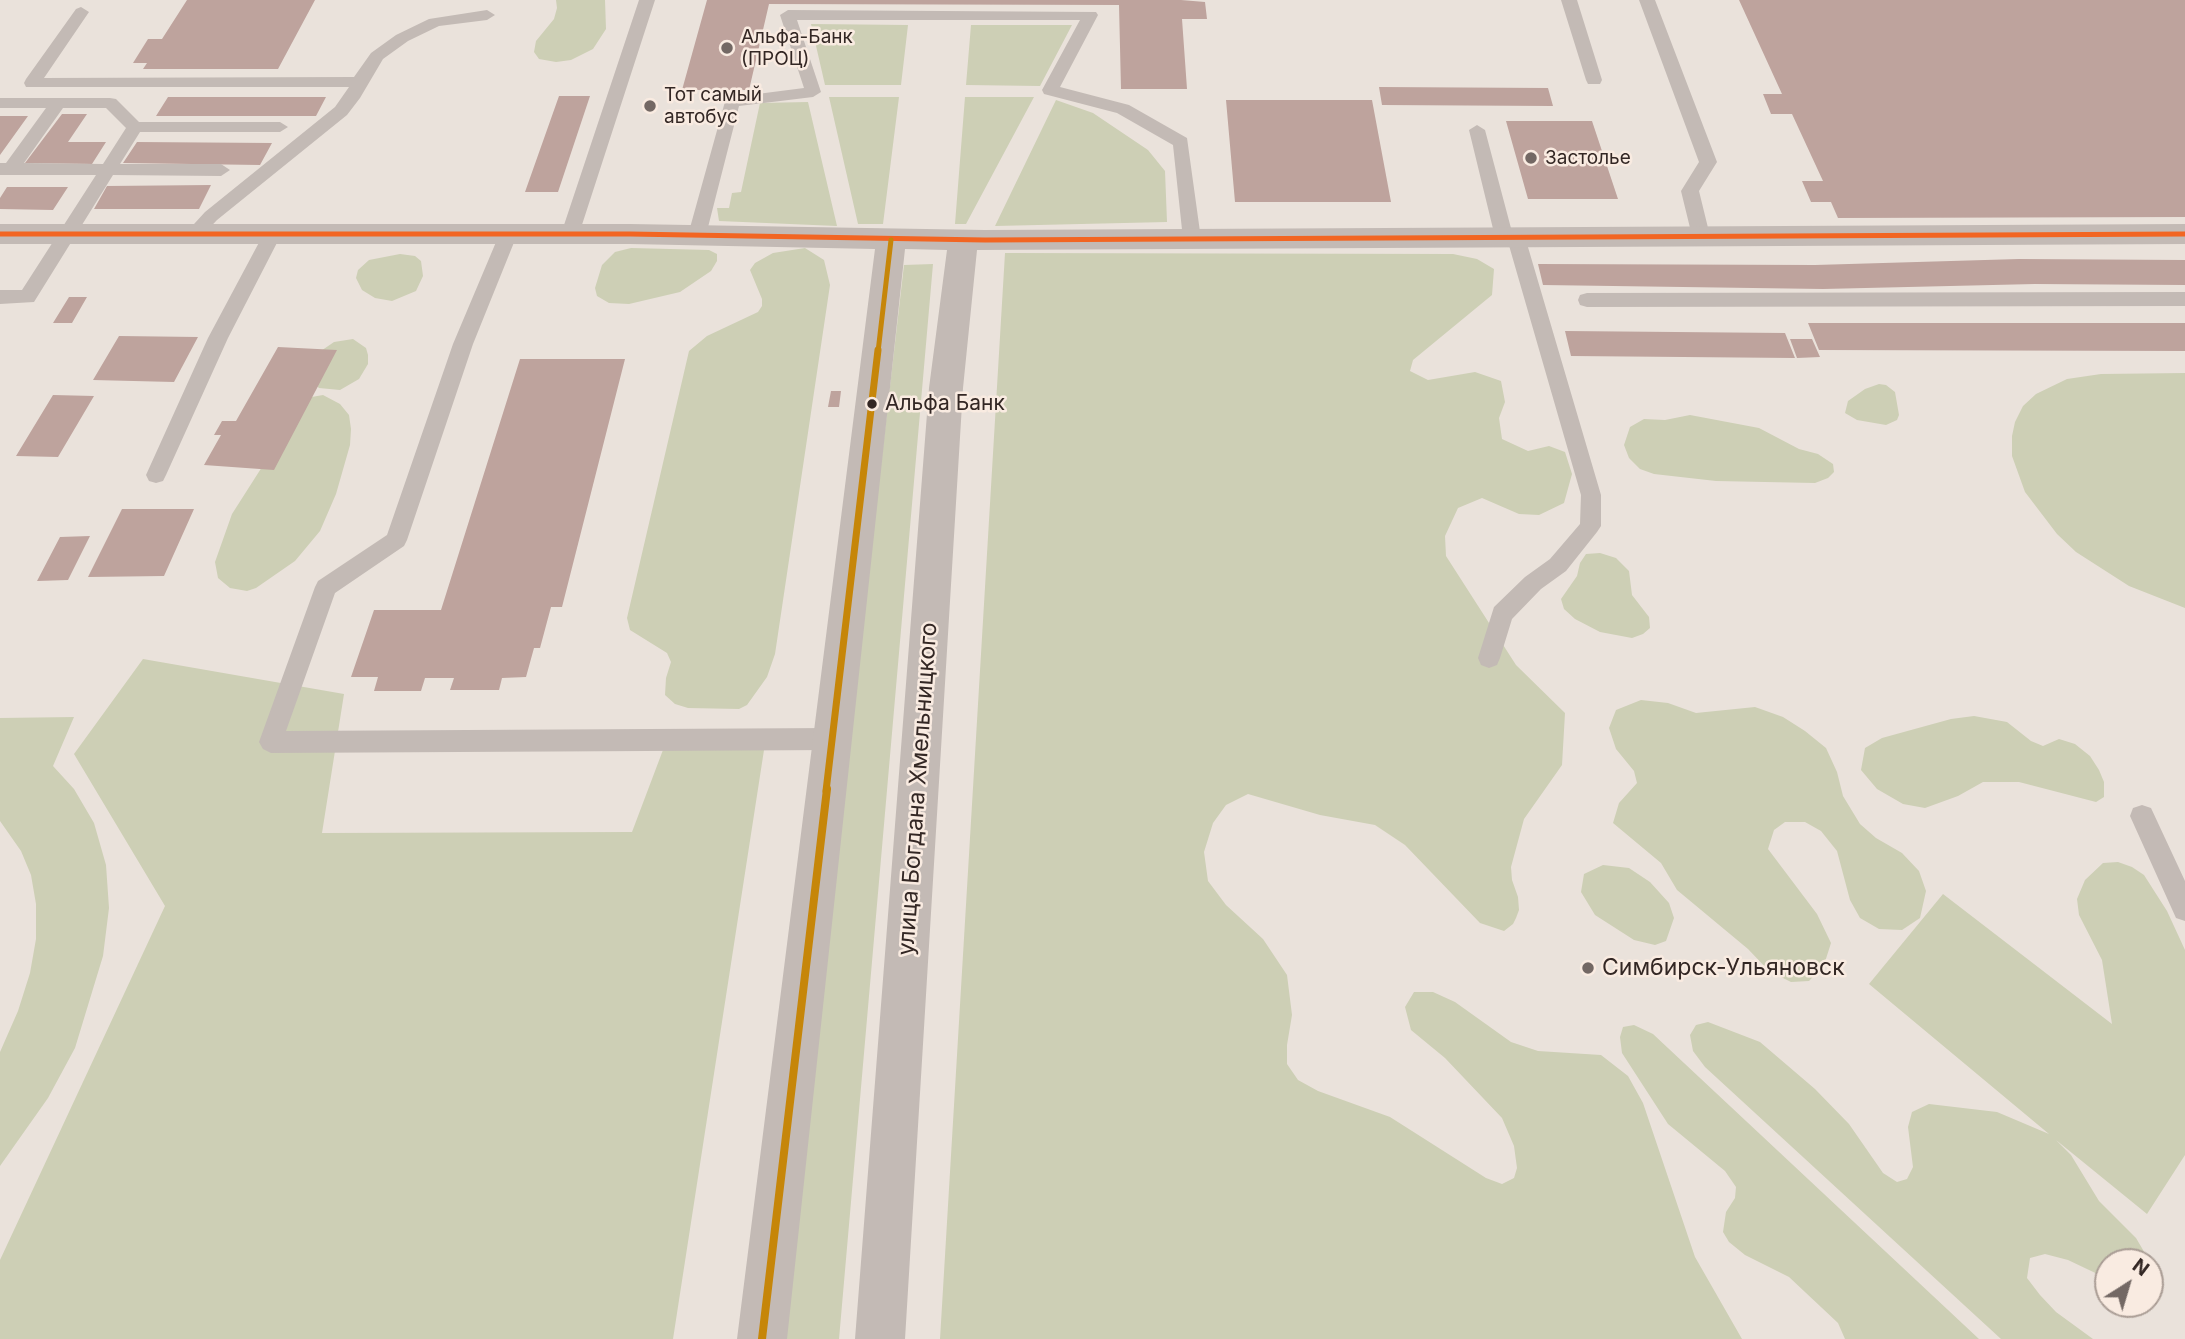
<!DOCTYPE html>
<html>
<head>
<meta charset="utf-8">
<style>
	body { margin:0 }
	#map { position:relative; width:2185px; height:1339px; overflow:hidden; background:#eae2db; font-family:Inter,sans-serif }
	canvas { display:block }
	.north { position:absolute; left:2094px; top:1248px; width:70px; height:70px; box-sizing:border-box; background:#f9ebe1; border:2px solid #aa9d95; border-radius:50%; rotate:37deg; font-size:19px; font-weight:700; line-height:28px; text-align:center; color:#332724 }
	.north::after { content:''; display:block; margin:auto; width:24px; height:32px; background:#736864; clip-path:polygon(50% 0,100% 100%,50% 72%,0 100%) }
</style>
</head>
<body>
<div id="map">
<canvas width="2185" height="1339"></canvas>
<div class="north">N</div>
</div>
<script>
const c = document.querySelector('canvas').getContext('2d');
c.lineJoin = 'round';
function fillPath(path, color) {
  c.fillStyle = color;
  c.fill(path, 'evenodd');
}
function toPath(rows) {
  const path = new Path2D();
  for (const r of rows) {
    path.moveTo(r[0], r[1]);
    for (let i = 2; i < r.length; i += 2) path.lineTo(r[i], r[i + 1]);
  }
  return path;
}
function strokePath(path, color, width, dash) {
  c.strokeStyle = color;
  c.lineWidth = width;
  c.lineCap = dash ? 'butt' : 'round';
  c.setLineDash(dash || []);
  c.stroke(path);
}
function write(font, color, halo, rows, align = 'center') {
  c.font = font + ' Inter,sans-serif';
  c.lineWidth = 5;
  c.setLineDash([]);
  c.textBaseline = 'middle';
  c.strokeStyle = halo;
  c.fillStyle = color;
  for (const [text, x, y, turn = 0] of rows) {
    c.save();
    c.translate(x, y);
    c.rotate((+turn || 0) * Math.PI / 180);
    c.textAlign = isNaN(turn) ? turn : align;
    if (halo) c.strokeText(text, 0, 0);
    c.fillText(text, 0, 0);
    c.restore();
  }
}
fillPath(toPath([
	[556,0,605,0,606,29,593,49,571,60,556,62,539,59,534,52,536,41,554,19,557,8],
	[811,24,908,25,901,85,825,85],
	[971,25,1072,25,1040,86,966,85],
	[829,97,899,97,883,224,858,224],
	[965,97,1034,97,966,224,955,224],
	[1056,100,1093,113,1148,150,1165,171,1167,222,995,226],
	[808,102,837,226,719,221,717,208,729,208,732,193,741,192,760,103],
	[631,248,709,250,717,254,717,261,711,271,680,292,629,304,609,303,597,296,595,288,602,265,615,252],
	[805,248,824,260,830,285,775,654,767,677,747,705,739,709,688,708,675,704,665,695,666,678,671,662,667,653,630,630,627,618,689,351,707,336,758,312,762,306,762,299,750,270,755,263,773,253],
	[1005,253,1453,254,1477,259,1494,269,1492,295,1413,360,1410,371,1428,380,1475,372,1501,381,1505,402,1499,418,1502,439,1528,451,1549,446,1565,452,1572,474,1564,503,1539,515,1519,514,1482,498,1458,508,1445,536,1446,556,1516,665,1565,713,1562,765,1524,819,1511,867,1512,880,1518,897,1519,910,1516,918,1513,924,1504,931,1480,923,1405,845,1375,825,1320,815,1248,794,1226,805,1213,823,1204,852,1208,881,1226,905,1263,939,1287,975,1292,1015,1287,1045,1287,1064,1298,1080,1318,1091,1390,1117,1486,1178,1502,1184,1514,1178,1517,1168,1514,1146,1502,1118,1445,1058,1411,1030,1405,1007,1414,992,1433,992,1455,1002,1511,1042,1538,1051,1601,1055,1628,1076,1643,1103,1695,1257,1742,1339,940,1339],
	[400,254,415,256,421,261,423,276,416,291,392,301,375,298,362,290,356,278,358,270,369,260],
	[933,264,839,1339,780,1339,904,265],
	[353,339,366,348,368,355,368,364,359,379,340,390,319,388,314,383,315,355,334,342],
	[2185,373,2185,608,2129,586,2076,552,2057,534,2025,492,2012,456,2012,436,2015,422,2023,406,2036,394,2067,379,2101,374],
	[1879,384,1886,385,1895,392,1899,415,1897,420,1886,425,1857,420,1845,413,1848,401,1865,389],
	[323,395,340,404,349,415,351,429,350,445,336,494,320,531,295,561,256,588,247,591,230,588,218,578,215,562,232,514,306,398],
	[1690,415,1759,428,1799,449,1818,454,1833,464,1834,472,1828,478,1815,483,1716,481,1654,474,1640,469,1629,458,1624,445,1630,427,1644,419,1665,420],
	[1600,553,1616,558,1629,571,1632,595,1649,617,1650,628,1643,634,1632,638,1600,632,1575,619,1564,609,1561,599,1577,576,1580,563,1586,554],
	[143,659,344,694,322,833,632,832,666,742,764,750,673,1339,0,1339,0,1260,165,906,74,754],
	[1641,700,1668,703,1696,713,1755,707,1783,717,1805,731,1826,748,1837,772,1843,796,1860,824,1876,838,1902,853,1919,871,1926,891,1920,918,1902,930,1879,929,1860,918,1850,900,1837,851,1821,831,1805,822,1785,822,1774,830,1768,849,1817,914,1831,943,1824,965,1809,981,1791,982,1769,971,1748,949,1677,890,1661,863,1613,823,1619,803,1637,783,1634,771,1616,749,1609,728,1616,710],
	[1974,716,2007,722,2031,741,2043,746,2059,739,2075,744,2090,756,2099,770,2104,782,2104,797,2096,802,2019,782,1983,782,1958,796,1925,808,1903,804,1877,789,1861,770,1865,748,1882,738,1951,719],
	[74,717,53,766,74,789,94,823,106,865,109,908,103,956,75,1048,48,1098,0,1166,0,1052,18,1011,30,973,36,939,36,904,31,875,21,851,0,821,0,718],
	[2118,862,2132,867,2144,875,2167,911,2185,950,2185,1155,2147,1214,2056,1140,2071,1155,2099,1201,2136,1238,2146,1255,2146,1262,2108,1262,2108,1279,2068,1260,2045,1254,2030,1258,2027,1278,2040,1295,2056,1312,2093,1339,2001,1339,1705,1067,1693,1051,1690,1035,1696,1025,1708,1022,1760,1042,1815,1089,1849,1124,1883,1173,1897,1182,1907,1179,1913,1167,1908,1127,1912,1112,1929,1104,1997,1112,2049,1134,1869,984,1943,894,2112,1024,2102,960,2079,915,2077,899,2085,880,2103,863],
	[1603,865,1629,868,1650,882,1669,903,1674,918,1666,941,1655,945,1634,940,1595,915,1581,892,1584,874],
	[1634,1025,1653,1034,1979,1339,1845,1339,1838,1323,1789,1277,1745,1255,1729,1242,1723,1232,1726,1212,1735,1198,1736,1187,1725,1171,1668,1124,1622,1053,1620,1037,1623,1027]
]), '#cdcfb5');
fillPath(toPath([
	[187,0,315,0,278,69,143,69,147,63,133,63,148,39,162,39],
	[707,0,1181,0,1205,2,1207,19,1182,19,1187,89,1121,89,1119,5,769,4,749,90,682,90],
	[1739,0,2185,0,2185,217,1838,218,1831,202,1811,202,1802,181,1823,181,1792,114,1771,114,1763,94,1782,94],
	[1379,87,1548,88,1553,106,1382,105],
	[559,96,590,96,558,192,525,192],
	[168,97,326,97,316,116,156,116],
	[1226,100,1372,100,1391,202,1235,202],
	[62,114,87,114,68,142,106,142,92,164,25,163],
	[0,116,28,116,0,155],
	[1506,121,1592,121,1618,199,1528,199],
	[137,142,272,143,260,165,123,163],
	[211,185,199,209,94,209,107,186],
	[7,187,68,187,53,210,0,209,0,198],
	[2019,259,2185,260,2185,285,2035,284,1823,289,1543,285,1538,264,1815,265],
	[69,297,87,297,72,323,53,323],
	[1808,323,2185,323,2185,351,1819,350],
	[1565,331,1785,333,1795,358,1571,356],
	[119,336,198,337,174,382,93,380],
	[1790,339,1812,339,1820,357,1797,358],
	[278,347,337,350,274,470,204,465,221,435,214,435,222,421,236,421],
	[520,359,625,359,562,607,551,607,540,648,534,648,526,677,502,678,499,690,450,690,454,678,425,678,421,691,374,691,378,677,351,677,374,610,441,610],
	[831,391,841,391,839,407,828,407],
	[53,395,94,396,58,457,16,456],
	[122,509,194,509,164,576,88,577],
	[90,536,68,580,37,581,60,537]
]), '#bea39d');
fillPath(toPath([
	[639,0,655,0,579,234,576,238,564,238,561,234,639,0],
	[1561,0,1577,0,1602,80,1600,84,1588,84,1586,80,1561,0],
	[1639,0,1655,0,1717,162,1699,191,1710,236,1707,240,1701,242,1695,240,1692,236,1681,191,1699,162,1639,0],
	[81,7,89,12,44,78,354,77,371,53,396,35,429,19,487,10,495,15,487,20,439,26,408,41,383,59,360,98,347,115,217,220,199,239,193,241,187,239,184,235,205,212,335,107,349,87,26,87,24,83,26,79,76,9,81,7],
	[788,10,1096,12,1098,15,1060,87,1129,105,1187,138,1201,239,1198,243,1192,245,1186,243,1183,239,1173,145,1117,113,1044,94,1042,90,1080,20,797,20,821,92,813,97,739,106,706,235,703,239,697,241,691,239,688,235,726,98,804,88,780,15,788,10],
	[0,98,110,98,116,99,139,122,280,122,288,127,280,132,140,132,120,164,221,164,230,170,221,176,113,175,34,302,0,304,0,290,22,290,96,175,0,175,0,163,6,163,46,108,0,108,0,98],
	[63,108,106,108,126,128,103,164,24,163,63,108],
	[1477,125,1485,130,1512,232,1522,233,1525,237,1601,495,1601,526,1597,532,1566,571,1541,589,1512,619,1500,658,1497,665,1489,668,1481,665,1478,658,1494,607,1525,577,1550,559,1580,524,1581,495,1508,242,1498,241,1495,237,1469,130,1477,125],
	[272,229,278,231,281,235,228,338,166,475,163,481,156,483,149,481,146,475,208,338,263,235,266,231,272,229],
	[508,229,514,231,517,235,473,344,407,540,404,546,335,593,286,731,833,728,841,732,845,739,841,746,833,750,271,753,263,749,259,742,315,587,318,581,387,535,453,344,499,235,502,231,508,229],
	[2185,292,2185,306,1587,307,1580,305,1578,300,1580,295,1587,293,2185,292],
	[2142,805,2151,808,2185,881,2185,921,2176,918,2130,816,2133,808,2142,805]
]), '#c3bab5');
fillPath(toPath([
	[0,224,630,224,985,230,2185,224,2185,244,977,250,963,388,905,1339,855,1339,929,388,947,250,905,249,787,1339,737,1339,875,249,630,244,0,244,0,224]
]), '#c3bab5');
strokePath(toPath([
	[0,234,630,234,985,240,2185,234]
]), '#f26522', 5);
strokePath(toPath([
	[878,352,891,240]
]), '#c68609', 5);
strokePath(toPath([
	[826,791,878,350]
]), '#c68609', 7);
strokePath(toPath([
	[762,1339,827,789]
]), '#c68609', 8);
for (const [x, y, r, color] of [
	[727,48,7,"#736864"],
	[650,106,7,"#736864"],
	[1531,158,7,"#736864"],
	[872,404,6,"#332724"],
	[1588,968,7,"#736864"]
]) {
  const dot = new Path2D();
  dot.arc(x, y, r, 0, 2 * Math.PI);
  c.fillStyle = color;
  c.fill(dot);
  strokePath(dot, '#f9ebe1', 2.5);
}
write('19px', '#332724', '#f9ebe1', [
	["Альфа-Банк",741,37],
	["(ПРОЦ)",741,59],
	["Тот самый",664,95],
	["автобус",664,117],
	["Застолье",1545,158]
], 'left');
write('21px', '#332724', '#f9ebe1', [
	["Альфа Банк",885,404]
], 'left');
write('23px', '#332724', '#f9ebe1', [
	["улица Богдана Хмельницкого",918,789,-86]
]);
write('23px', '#332724', '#f9ebe1', [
	["Симбирск-Ульяновск",1602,968]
], 'left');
</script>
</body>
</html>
